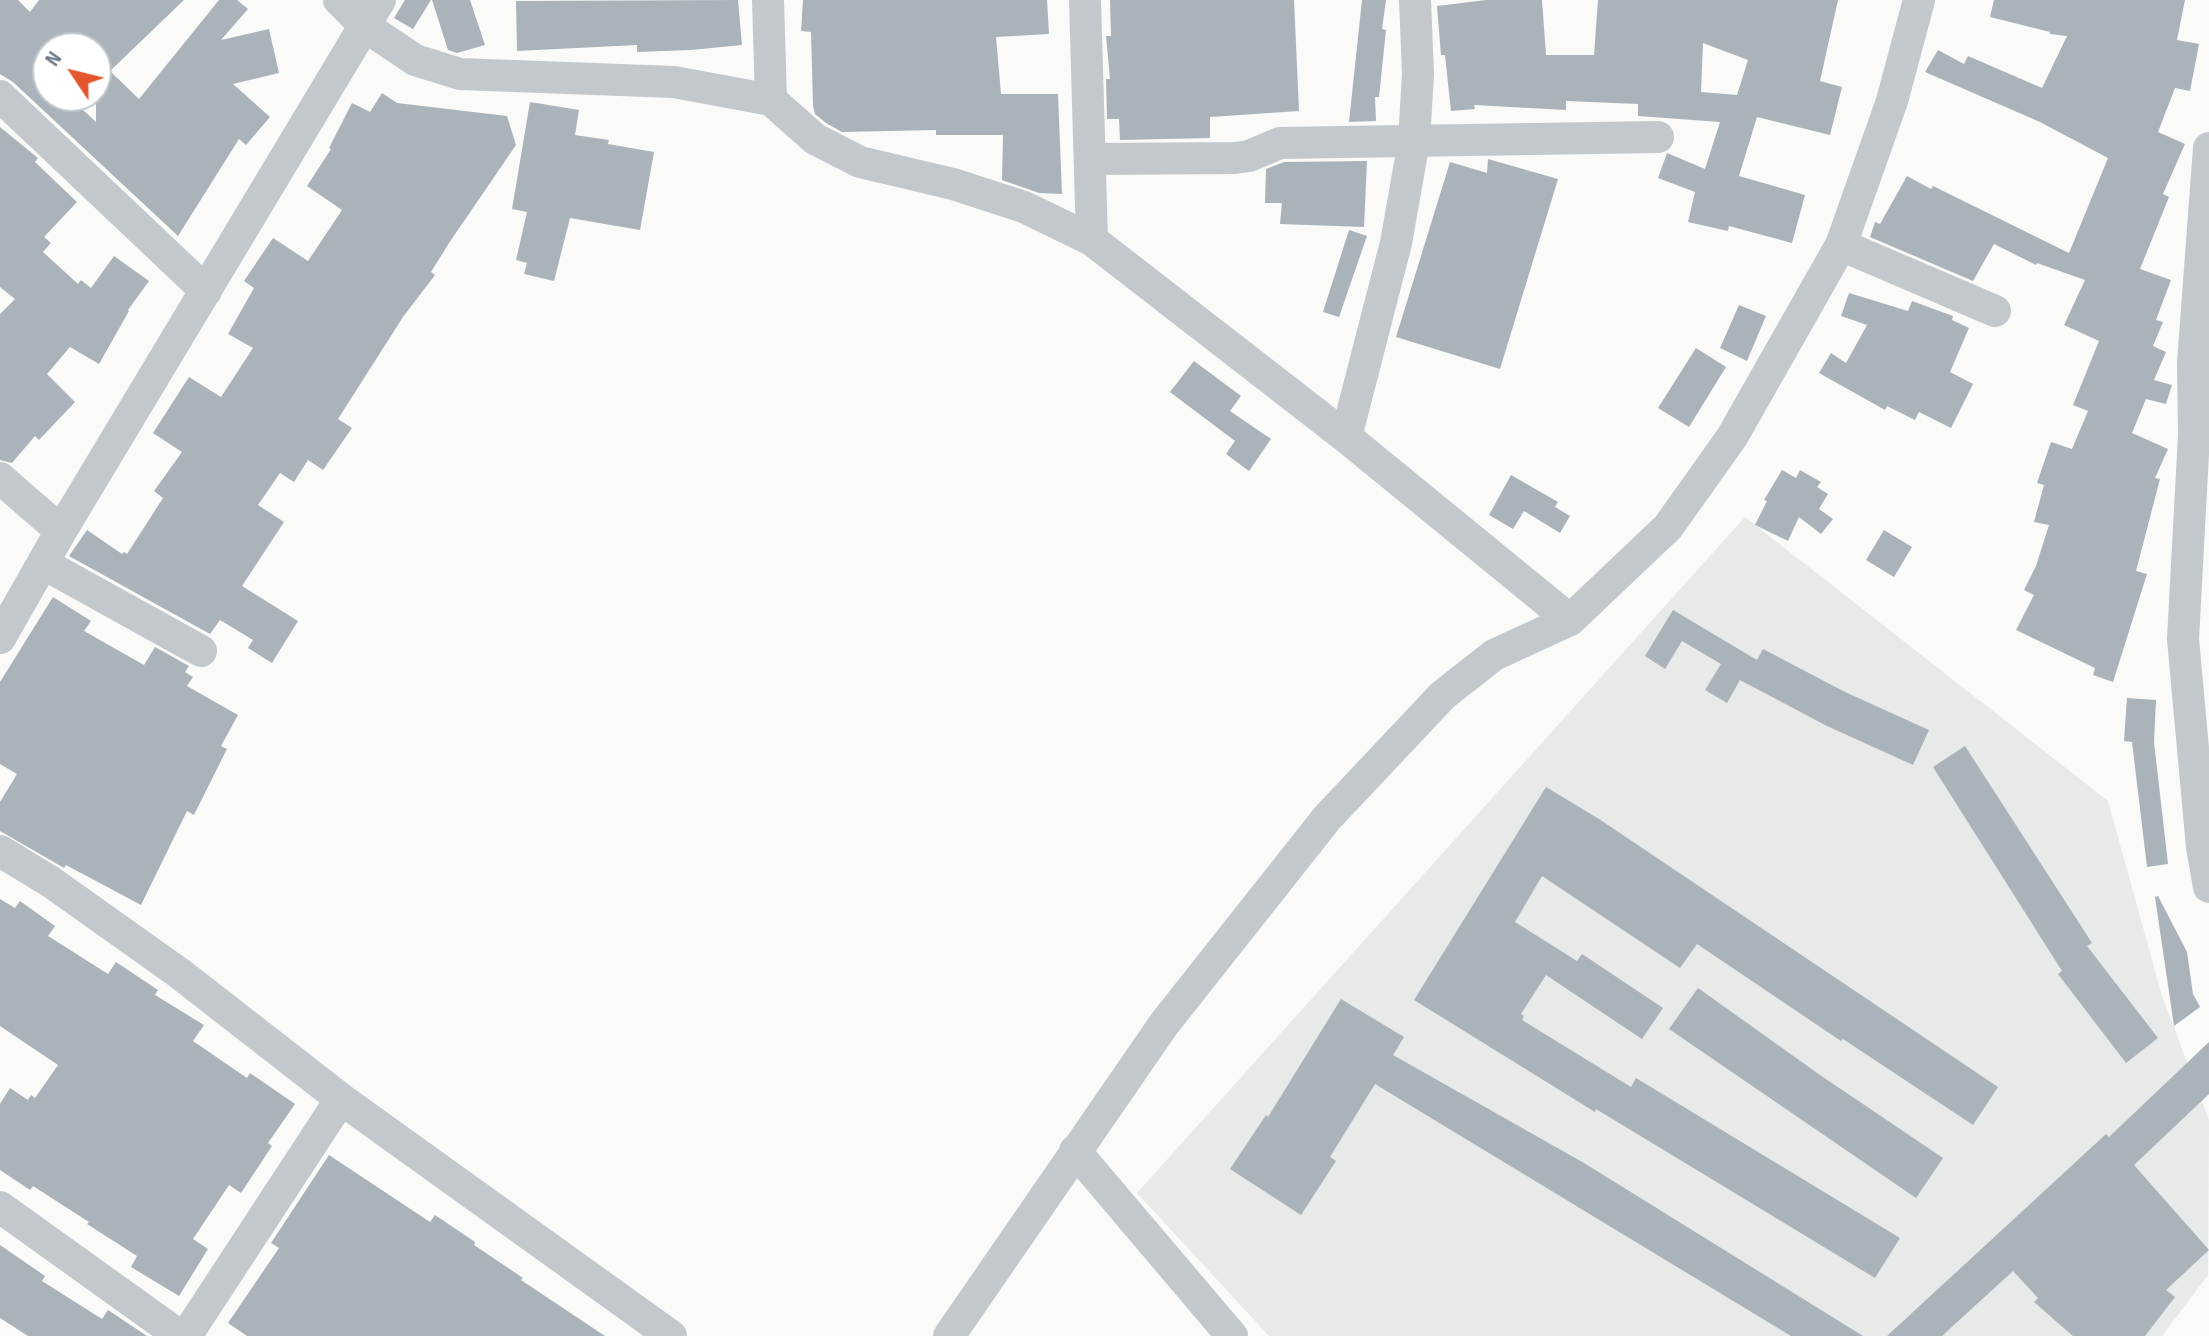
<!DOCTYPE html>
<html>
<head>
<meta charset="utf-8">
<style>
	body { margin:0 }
	#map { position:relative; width:2209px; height:1336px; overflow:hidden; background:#fafaf8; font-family:"Sofia Sans Condensed",sans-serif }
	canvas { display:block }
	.north { position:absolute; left:32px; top:32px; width:80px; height:80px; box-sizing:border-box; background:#fff; border:2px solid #c1c8cd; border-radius:50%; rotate:305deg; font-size:22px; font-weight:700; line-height:32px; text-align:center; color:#657683 }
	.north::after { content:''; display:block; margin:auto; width:28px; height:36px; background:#e4572e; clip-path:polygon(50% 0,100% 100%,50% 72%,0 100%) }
</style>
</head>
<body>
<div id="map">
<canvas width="2209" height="1336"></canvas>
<div class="north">N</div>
</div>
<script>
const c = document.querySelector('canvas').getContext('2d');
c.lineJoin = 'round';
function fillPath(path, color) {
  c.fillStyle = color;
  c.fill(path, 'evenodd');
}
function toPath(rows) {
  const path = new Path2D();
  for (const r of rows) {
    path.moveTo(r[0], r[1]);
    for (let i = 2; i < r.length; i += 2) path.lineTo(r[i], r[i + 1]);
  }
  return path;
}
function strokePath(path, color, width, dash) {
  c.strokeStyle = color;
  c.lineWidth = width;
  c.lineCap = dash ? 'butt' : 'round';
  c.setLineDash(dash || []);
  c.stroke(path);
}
fillPath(toPath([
	[1745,517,2108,801,2162,996,2209,1120,2208,1275,2162,1336,1269,1336,1137,1193]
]), '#e8e9e9');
fillPath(toPath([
	[0,0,18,0,30,12,39,0,184,0,110,71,139,99,219,0,237,0,248,9,221,40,269,29,279,73,233,84,270,117,246,145,239,139,178,236,13,82,0,74],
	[48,48,96,48,96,122,68,96,48,96],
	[405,0,431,0,413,29,394,18],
	[432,0,470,0,485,45,457,53,448,50],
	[738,0,742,45,691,50,637,52,637,45,517,51,516,1],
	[803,0,1047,0,1049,34,996,37,1001,94,1058,94,1062,194,1039,193,1002,180,1003,135,936,135,936,130,842,132,826,123,815,114,813,106,811,32,801,31],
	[1110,0,1294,0,1299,111,1210,117,1210,138,1120,140,1119,119,1107,119,1106,79,1110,79,1106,36,1111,36],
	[1362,0,1386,0,1382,29,1386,30,1379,97,1375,97,1376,121,1349,122],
	[1486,0,1542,0,1546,55,1594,55,1598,0,1838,0,1820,81,1842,87,1830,135,1757,117,1739,176,1805,195,1792,243,1729,226,1728,231,1688,222,1695,192,1658,178,1667,153,1705,169,1720,122,1638,116,1638,104,1566,101,1566,110,1474,105,1475,109,1451,111,1445,55,1441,55,1437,6],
	[1703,43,1748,60,1737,95,1701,92],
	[1994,0,2185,0,2177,40,2199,44,2190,91,2175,88,2158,132,2185,144,2163,194,2169,197,2140,269,2171,280,2156,320,2163,322,2153,346,2166,352,2154,380,2172,385,2166,404,2146,399,2132,433,2168,449,2155,478,2160,479,2136,571,2147,574,2113,682,2093,675,2095,668,2016,630,2034,595,2024,590,2036,566,2049,525,2034,522,2044,485,2037,483,2051,442,2072,449,2088,411,2073,405,2099,341,2064,325,2085,280,2037,263,2036,265,1994,244,1973,281,1870,237,1875,222,1880,224,1907,176,1931,189,1933,186,2069,253,2108,158,2040,122,1925,72,1938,50,1964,64,1968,56,2042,88,2067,36,2050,34,2050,32,1990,17],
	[382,93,397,103,507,116,516,145,449,243,431,272,435,275,403,317,338,419,352,428,323,470,308,460,294,482,280,473,258,505,284,522,242,586,298,621,272,663,248,648,253,640,220,620,210,634,69,556,87,530,122,554,124,552,127,554,163,498,154,491,182,452,153,433,189,377,221,397,253,348,228,334,254,288,244,281,273,238,308,261,342,210,307,186,331,149,329,148,352,103,370,112],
	[530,102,579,110,575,135,609,140,608,144,654,152,640,230,570,218,554,281,524,274,527,263,516,260,527,212,512,209],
	[0,127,38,158,35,162,77,202,44,237,51,243,43,252,78,284,81,280,91,288,114,256,149,281,128,310,129,311,99,364,70,347,47,374,75,402,39,440,35,436,12,463,0,460,0,314,15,299,0,287],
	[1488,159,1558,179,1500,369,1396,337,1450,162,1487,173],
	[1367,161,1364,227,1280,224,1282,203,1265,203,1266,169,1284,162],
	[1349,230,1367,236,1339,317,1323,312],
	[1849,293,1908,311,1912,301,1953,316,1952,320,1969,328,1950,372,1973,384,1951,428,1919,412,1915,420,1887,406,1885,410,1819,373,1831,353,1846,363,1867,325,1841,316],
	[1739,305,1766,316,1747,361,1720,348],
	[1696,348,1726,367,1689,427,1658,408],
	[1194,361,1241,396,1230,411,1271,439,1249,471,1226,454,1235,441,1170,392],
	[1782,470,1796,478,1800,470,1821,482,1817,487,1828,494,1819,509,1833,519,1821,534,1799,517,1788,541,1755,525,1767,501,1764,500],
	[1511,475,1558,502,1555,507,1570,516,1560,533,1524,511,1513,529,1489,515],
	[1884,530,1912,547,1894,577,1866,560],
	[53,597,91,621,84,631,144,665,155,647,189,666,185,672,193,677,187,686,238,715,221,746,227,749,194,815,187,811,141,905,66,865,64,868,0,831,0,802,17,774,0,764,0,682],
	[1673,610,1757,660,1763,649,1845,692,1929,730,1913,765,1827,726,1740,680,1727,703,1705,690,1721,664,1682,641,1665,669,1645,656],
	[2127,698,2156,700,2154,742,2168,864,2147,867,2132,742,2124,741],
	[1965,746,2092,943,2087,946,2158,1038,2126,1063,2058,974,2062,971,1933,767],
	[1546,787,1599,819,1998,1087,1973,1125,1843,1039,1841,1041,1697,944,1680,968,1542,876,1515,922,1577,961,1582,954,1663,1008,1642,1039,1546,975,1521,1014,1524,1016,1522,1020,1631,1087,1636,1078,1900,1238,1875,1278,1596,1109,1595,1112,1414,1000],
	[2158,896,2187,952,2193,994,2200,1007,2174,1026,2155,897],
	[0,899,15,908,20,901,55,926,48,936,108,974,116,962,158,990,155,995,204,1025,193,1041,247,1078,250,1073,295,1104,268,1143,272,1146,241,1193,229,1185,193,1239,208,1249,179,1296,131,1267,137,1256,87,1224,89,1222,33,1186,30,1190,0,1170,0,1104,10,1088,28,1100,31,1095,35,1098,58,1065,0,1026],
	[1698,988,1820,1075,1943,1158,1916,1198,1669,1029],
	[1341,999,1404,1037,1393,1055,1584,1163,1863,1336,1791,1336,1375,1084,1330,1157,1336,1161,1301,1215,1230,1169,1266,1115,1268,1117],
	[2209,1042,2209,1094,2134,1165,2209,1250,2166,1290,2175,1297,2145,1336,2073,1336,2034,1302,2038,1298,2013,1271,1942,1336,1887,1336,2106,1134,2109,1137],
	[329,1155,430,1222,435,1215,475,1242,474,1245,523,1278,521,1280,605,1336,247,1336,228,1323,279,1248,271,1243],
	[0,1245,45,1276,42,1281,102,1319,108,1310,147,1336,28,1336,0,1318]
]), '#aab3b9');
strokePath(toPath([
	[339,0,366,27,415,60,460,74,674,82,771,100,815,139,860,162,953,184,1024,207,1092,240,1346,437,1570,620],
	[768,0,771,100],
	[1085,0,1092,240],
	[0,96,206,291],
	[2209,148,2193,363,2194,435,2183,639,2202,847,2209,887],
	[1091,159,1235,158,1249,156,1280,143,1658,137],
	[1841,245,1995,311],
	[1346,437,1396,243,1414,141,1418,74,1415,0],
	[0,478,61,531],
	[44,564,201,651],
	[0,638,61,531,380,0],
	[0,851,51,882,179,973,341,1099,671,1336],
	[1075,1151,1232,1336],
	[0,1207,180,1336],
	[186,1336,341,1099],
	[949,1336,1164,1024,1327,818,1443,695,1494,655,1570,620,1668,527,1732,437,1841,245,1892,101,1919,0]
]), '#c3c8cc', 32);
</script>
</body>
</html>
